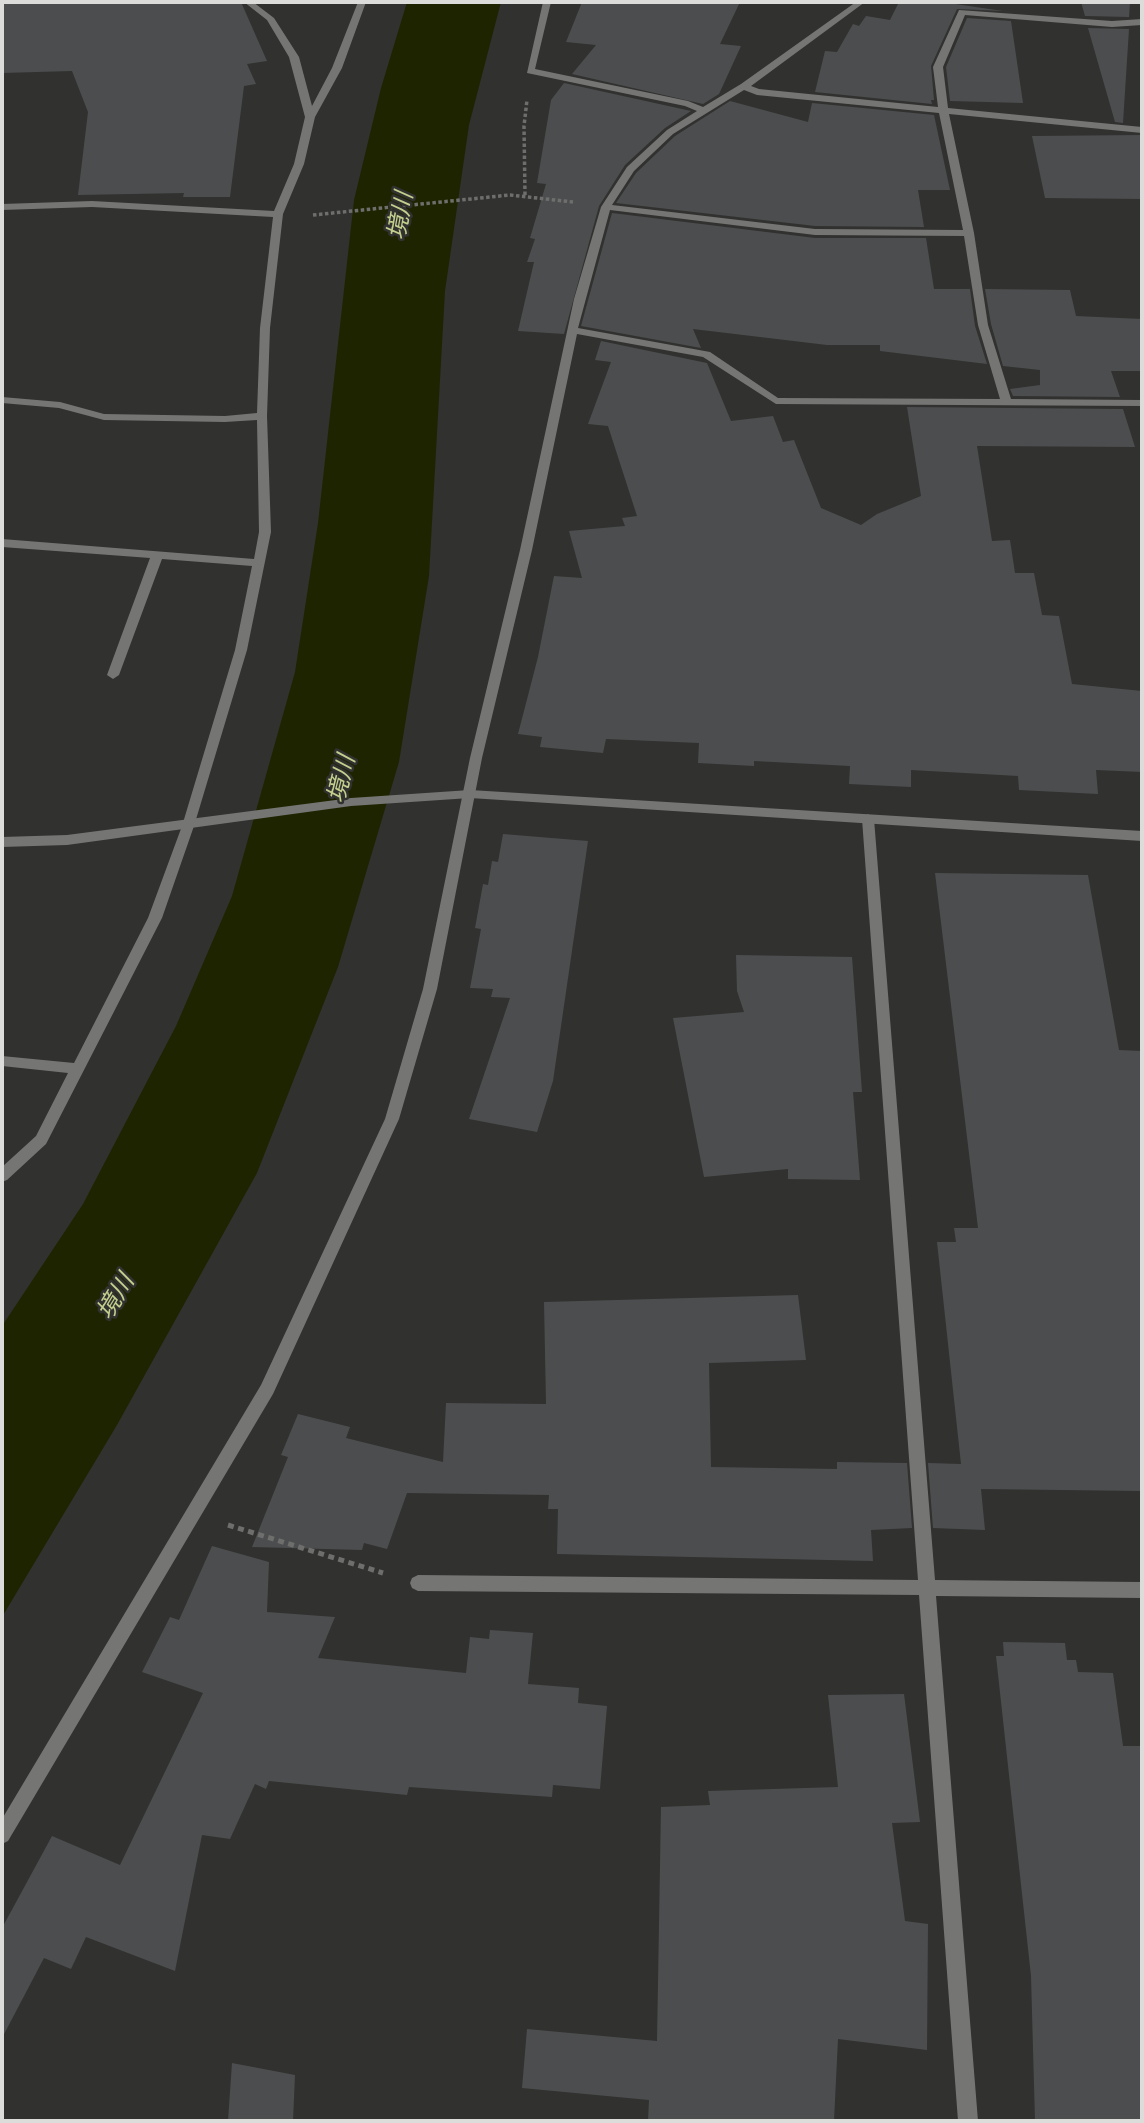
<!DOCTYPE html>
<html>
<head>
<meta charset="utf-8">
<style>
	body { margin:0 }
	#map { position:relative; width:1144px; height:2123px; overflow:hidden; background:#31312f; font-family:Cabin,sans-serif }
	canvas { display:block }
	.frame { position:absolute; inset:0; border:4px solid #dcdddb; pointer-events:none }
</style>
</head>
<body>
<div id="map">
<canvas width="1144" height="2123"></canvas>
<div class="frame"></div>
</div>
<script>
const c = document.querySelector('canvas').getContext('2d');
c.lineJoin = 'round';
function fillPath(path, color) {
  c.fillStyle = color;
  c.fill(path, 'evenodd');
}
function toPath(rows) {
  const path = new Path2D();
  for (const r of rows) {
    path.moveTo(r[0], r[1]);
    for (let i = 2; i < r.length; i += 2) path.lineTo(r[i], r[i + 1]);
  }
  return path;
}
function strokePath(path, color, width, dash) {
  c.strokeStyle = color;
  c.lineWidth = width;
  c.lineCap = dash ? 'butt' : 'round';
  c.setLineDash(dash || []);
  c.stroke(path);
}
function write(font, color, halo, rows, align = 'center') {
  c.font = font + ' Cabin,"Noto Sans JP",sans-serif';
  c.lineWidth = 5;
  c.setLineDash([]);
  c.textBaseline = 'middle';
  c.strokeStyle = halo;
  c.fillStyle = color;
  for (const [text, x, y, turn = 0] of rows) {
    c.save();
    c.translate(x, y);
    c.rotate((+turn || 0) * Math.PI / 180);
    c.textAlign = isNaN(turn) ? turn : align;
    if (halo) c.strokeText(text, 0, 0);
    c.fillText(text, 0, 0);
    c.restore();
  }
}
fillPath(toPath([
	[407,2,501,2,469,125,445,291,429,576,399,762,338,967,257,1173,117,1425,2,1617,2,1326,83,1204,176,1026,232,896,295,672,318,523,354,200,381,88]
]), '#1f2400');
fillPath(toPath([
	[2,2,241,2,267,61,247,64,256,84,244,86,230,197,183,197,184,193,78,195,88,112,72,71,2,73],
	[582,2,740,2,720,44,741,46,719,94,703,104,572,74,596,45,566,42],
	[899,2,942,2,1003,11,957,9,931,66,934,100,931,100,932,104,815,92,825,51,837,52,853,24,859,26,866,16,890,20],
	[1081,2,1130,2,1129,17,1085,16],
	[967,18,1011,21,1023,103,950,101,946,67],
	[1088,28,1129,29,1123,123,1115,122],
	[564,83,691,111,665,128,625,165,599,206,564,334,518,331,534,262,527,262,535,239,530,238,546,184,537,183,551,100],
	[730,101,808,122,812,103,934,115,950,190,918,190,924,227,815,226,616,203,636,173,675,136],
	[1142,135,1142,199,1045,198,1032,136],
	[612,213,815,238,926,238,934,289,970,289,975,326,987,364,880,351,880,345,827,345,693,329,701,348,581,326],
	[985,289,1070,290,1076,316,1142,319,1142,371,1111,371,1120,397,1013,396,1010,389,1040,385,1040,370,1003,366,991,324],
	[601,341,707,363,731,421,773,416,783,442,794,440,821,508,861,525,877,514,921,496,907,407,1123,409,1135,447,977,446,992,541,1010,540,1015,573,1034,573,1042,615,1059,616,1072,684,1142,691,1142,772,1096,770,1098,794,1019,790,1018,776,911,770,911,787,849,784,850,766,754,761,754,766,698,763,699,743,606,739,603,753,540,747,542,737,518,734,538,657,554,576,582,578,569,531,625,526,622,518,637,516,608,426,588,424,611,362,595,360],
	[503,834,588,841,553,1081,537,1132,469,1119,510,998,491,997,493,989,470,988,481,929,475,928,483,884,488,885,492,861,498,862],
	[935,873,1088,875,1119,1050,1142,1051,1142,1491,981,1489,985,1530,933,1528,928,1463,961,1464,937,1242,956,1242,954,1228,978,1228],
	[736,955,852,957,862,1092,853,1092,860,1180,788,1179,788,1169,704,1177,673,1018,744,1012,737,991],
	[798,1295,806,1360,709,1363,711,1467,837,1469,837,1462,907,1463,912,1528,871,1530,873,1561,557,1554,558,1509,548,1509,549,1495,407,1493,387,1549,364,1543,362,1550,252,1547,288,1457,281,1455,298,1414,350,1427,346,1438,443,1462,446,1403,546,1404,544,1302],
	[212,1546,269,1562,267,1612,335,1617,318,1658,466,1673,470,1637,489,1639,490,1630,533,1633,528,1684,579,1688,578,1703,607,1706,600,1789,553,1785,552,1797,409,1787,407,1795,269,1781,266,1789,255,1784,230,1839,202,1835,175,1971,86,1937,71,1969,44,1958,2,2038,2,1928,52,1836,120,1865,203,1693,142,1672,170,1617,179,1620],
	[1003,1642,1065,1643,1067,1660,1076,1660,1078,1672,1113,1673,1123,1746,1142,1746,1142,2121,1035,2121,1031,1976,996,1656,1004,1656],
	[904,1694,920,1822,892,1823,905,1921,928,1924,927,2050,838,2039,834,2121,648,2121,649,2100,522,2088,527,2029,657,2041,661,1807,710,1805,708,1791,838,1787,828,1695],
	[232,2063,295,2075,293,2121,228,2121]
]), '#4c4d4f');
strokePath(toPath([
	[525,195,524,126,527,100],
	[313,215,510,195,573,202]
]), '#6e6e6c', 3.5, [3.5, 2.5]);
strokePath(toPath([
	[228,1525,383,1573]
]), '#6e6e6c', 5, [6, 4.5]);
fillPath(toPath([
	[244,2,253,2,274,18,299,57,312,106,332,68,358,2,366,2,342,68,315,117,304,164,283,214,270,328,267,416,271,532,247,650,194,826,162,918,46,1144,7,1180,2,1182,2,1167,36,1136,68,1073,2,1066,2,1056,74,1063,148,918,182,826,235,650,252,566,162,559,119,675,113,679,107,675,150,558,2,547,2,539,254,559,259,532,257,420,225,422,104,420,59,408,2,403,2,397,60,402,104,414,225,416,257,413,260,328,273,217,92,207,2,210,2,204,92,201,274,211,294,164,305,117,289,57,267,20,244,2],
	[543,2,551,2,535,69,688,101,703,107,741,84,856,2,865,2,751,86,759,89,938,107,933,67,959,10,1112,21,1142,19,1142,25,1112,27,965,15,943,67,948,108,1142,127,1142,133,949,114,974,233,988,325,1011,399,1142,400,1142,406,776,404,703,357,577,334,532,550,482,758,437,989,399,1119,273,1394,8,1841,2,1844,2,1819,261,1385,385,1119,423,989,470,758,520,550,574,299,601,207,627,167,667,130,697,111,685,106,527,73,543,2],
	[744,90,757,95,939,113,963,230,815,229,612,205,634,171,673,134,744,90],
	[610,210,815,235,964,236,978,325,1000,399,778,398,710,352,578,328,610,210],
	[868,814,874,819,935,1580,1142,1582,1142,1598,936,1596,978,2121,958,2121,919,1595,418,1591,412,1588,410,1583,412,1578,418,1575,918,1580,862,819,868,814]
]), '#757674');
fillPath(toPath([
	[470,790,1142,831,1142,841,470,798,351,806,67,845,2,847,2,837,67,835,351,798,470,790]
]), '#757674');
write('italic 24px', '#c3d08d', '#31312f', [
	["境川",401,216,-80],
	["境川",342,779,-76],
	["境川",116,1297,-59]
]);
</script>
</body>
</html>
